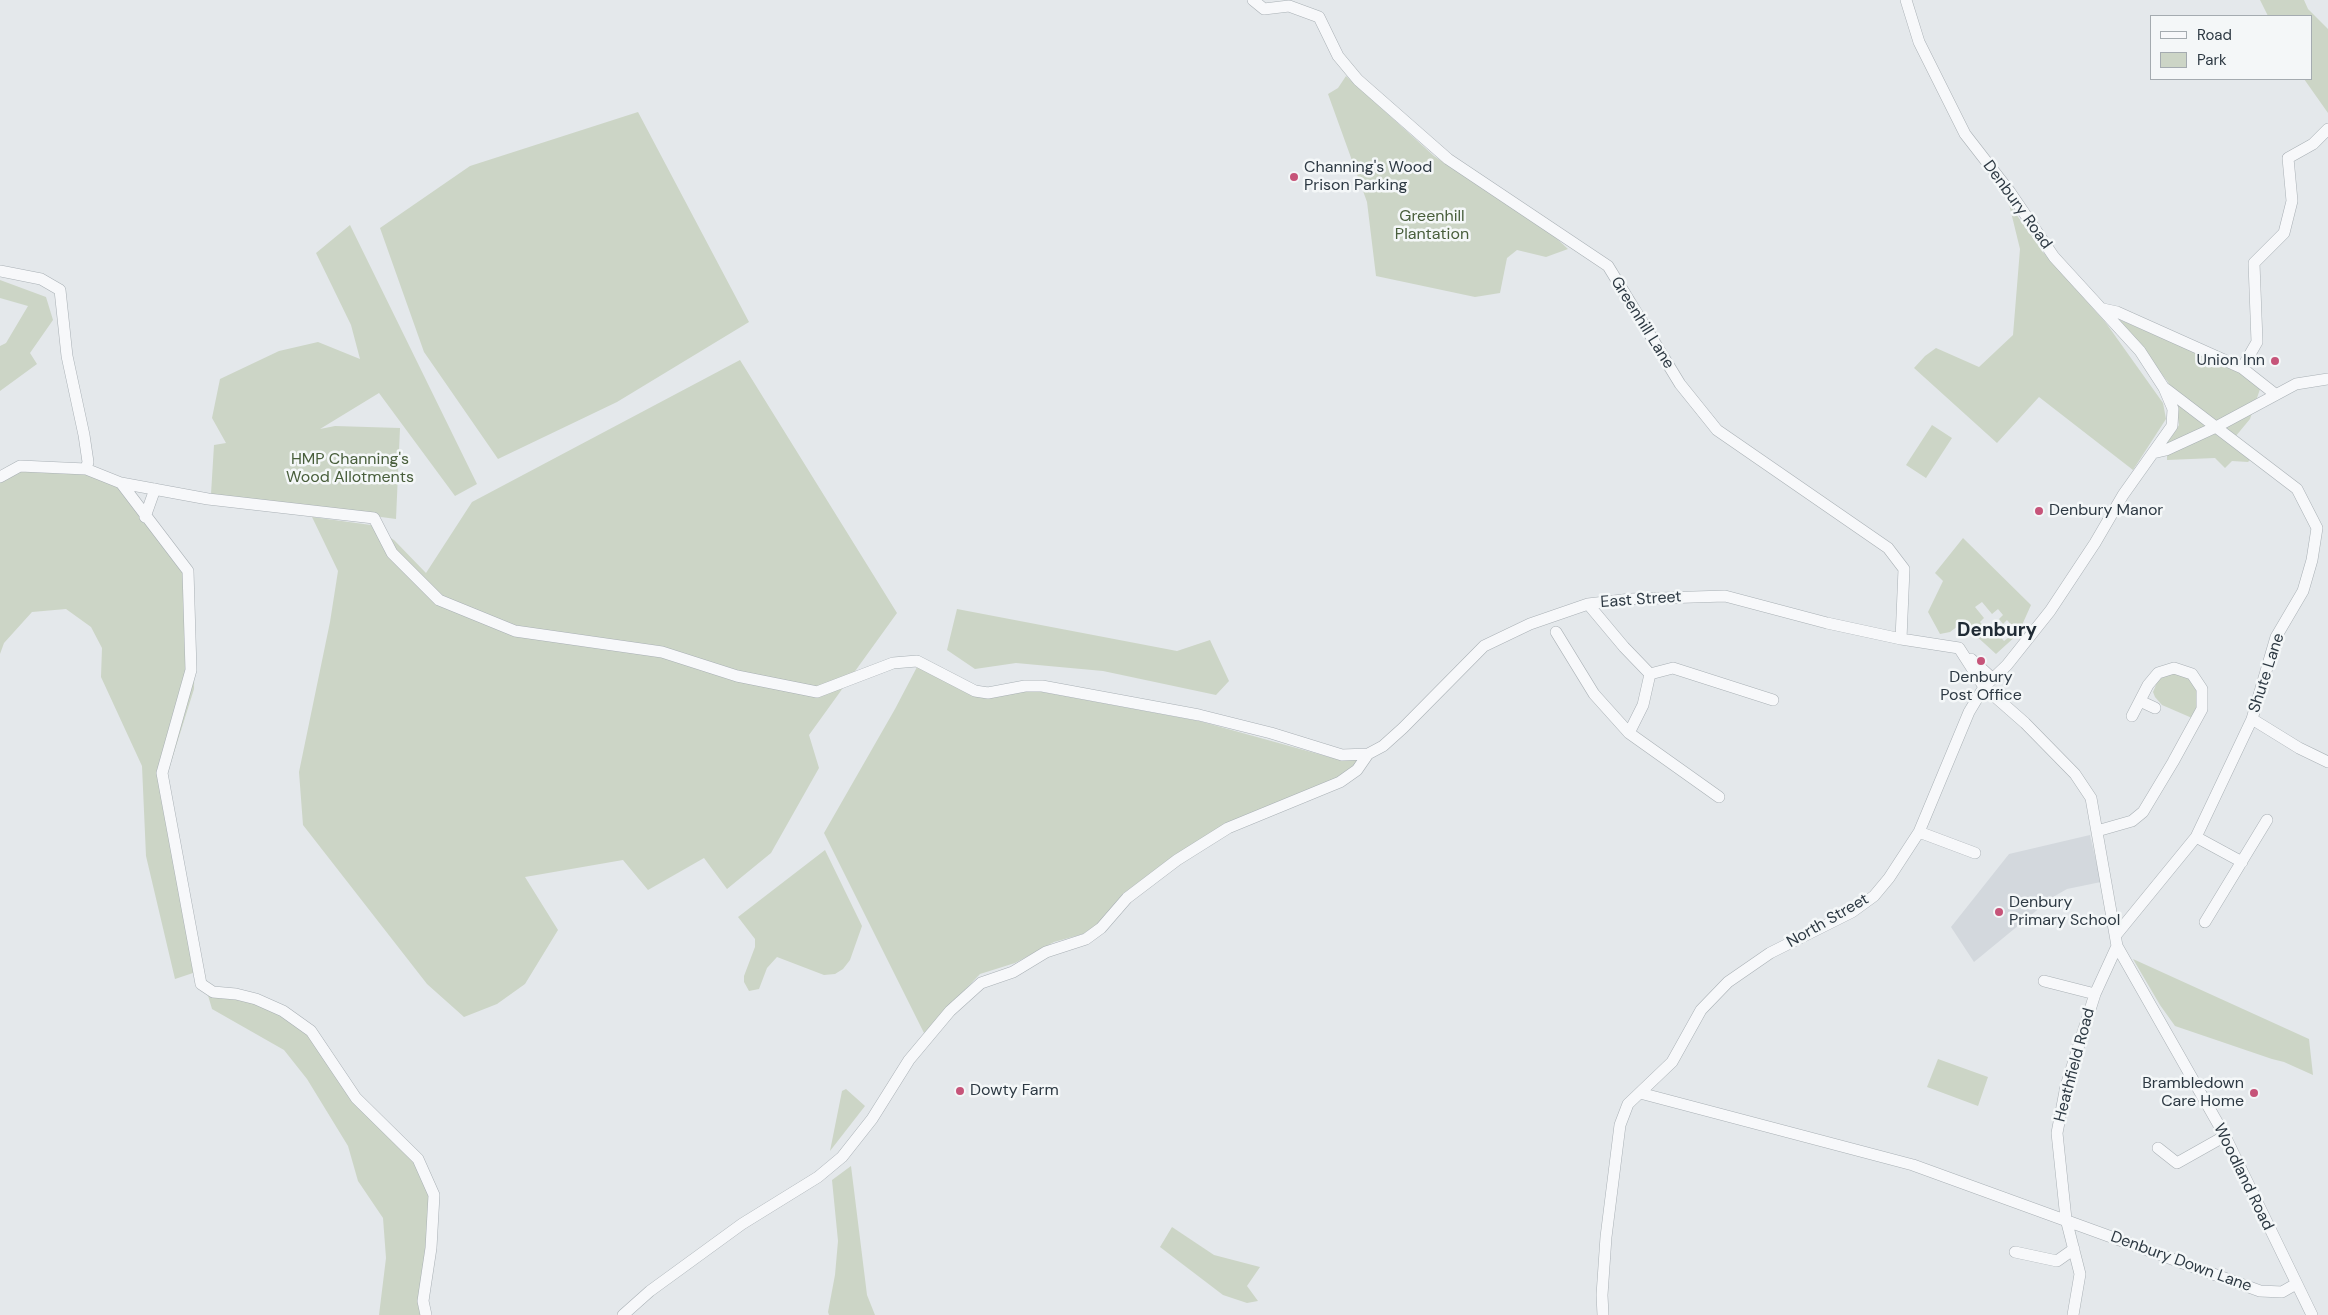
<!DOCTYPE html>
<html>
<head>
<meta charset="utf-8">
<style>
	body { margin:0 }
	#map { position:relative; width:2328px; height:1315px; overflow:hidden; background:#e4e8eb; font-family:"DM Sans",sans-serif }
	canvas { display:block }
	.legend { position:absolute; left:2150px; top:15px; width:162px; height:65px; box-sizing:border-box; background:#f4f7f8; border:1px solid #a4abb0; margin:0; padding:6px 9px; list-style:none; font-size:15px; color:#2d3943 }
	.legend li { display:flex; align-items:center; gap:10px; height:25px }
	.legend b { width:25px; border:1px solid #a4abb0 }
</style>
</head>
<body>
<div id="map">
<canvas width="2328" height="1315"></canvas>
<ul class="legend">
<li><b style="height:6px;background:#f7f8fa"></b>Road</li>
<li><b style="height:14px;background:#ccd5c6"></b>Park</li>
</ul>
</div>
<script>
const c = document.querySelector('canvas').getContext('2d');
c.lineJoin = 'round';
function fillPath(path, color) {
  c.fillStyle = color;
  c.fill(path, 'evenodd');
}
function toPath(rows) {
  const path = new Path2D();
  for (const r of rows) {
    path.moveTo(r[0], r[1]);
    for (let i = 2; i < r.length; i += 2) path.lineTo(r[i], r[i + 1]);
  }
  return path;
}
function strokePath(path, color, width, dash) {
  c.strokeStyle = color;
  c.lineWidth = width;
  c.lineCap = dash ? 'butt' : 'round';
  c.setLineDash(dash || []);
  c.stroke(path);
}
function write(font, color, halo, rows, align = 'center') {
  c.font = font + ' "DM Sans",sans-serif';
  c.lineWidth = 5;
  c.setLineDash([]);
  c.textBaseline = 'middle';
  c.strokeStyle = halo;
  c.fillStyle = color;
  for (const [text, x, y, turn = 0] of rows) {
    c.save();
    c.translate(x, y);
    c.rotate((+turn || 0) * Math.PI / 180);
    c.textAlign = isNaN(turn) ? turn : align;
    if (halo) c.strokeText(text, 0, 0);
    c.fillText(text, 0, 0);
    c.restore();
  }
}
fillPath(toPath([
	[2090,835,2101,882,2067,889,2053,897,1974,962,1951,927,2009,854]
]), '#d3d8dd');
fillPath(toPath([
	[2260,0,2304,0,2308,9,2328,29,2328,113,2304,79,2312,79,2312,16,2268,16],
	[1346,76,1434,156,1554,236,1568,249,1546,257,1517,250,1507,258,1500,293,1475,297,1376,276,1367,202,1328,94,1338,88],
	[638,112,749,322,617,402,498,459,424,352,380,228,470,166],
	[2009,204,2042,251,2106,323,2163,403,2166,419,2133,470,2039,397,1997,443,1914,368,1925,356,1936,348,1979,367,2013,335,2020,249],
	[350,225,477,484,455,496,379,393,320,429,335,426,400,428,396,519,211,494,214,445,226,443,212,418,220,379,279,351,318,342,360,359,351,325,316,253],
	[0,280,46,297,53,320,30,353,37,364,0,391,0,346,6,343,28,306,0,298],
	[2118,319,2236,370,2260,389,2250,419,2230,443,2252,458,2248,462,2232,461,2225,468,2215,458,2167,460,2167,442,2179,425,2176,402,2168,382],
	[740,360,897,613,809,735,819,768,771,853,727,889,704,858,648,890,623,860,525,877,558,930,525,984,497,1004,464,1017,427,984,303,825,299,772,330,622,338,571,312,517,371,525,394,540,426,573,472,502],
	[1932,425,1952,438,1926,478,1906,465],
	[20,466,50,466,121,483,190,575,195,634,194,689,167,775,196,972,175,979,146,856,142,766,101,677,102,648,91,627,66,609,32,612,4,643,0,654,0,477],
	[1963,538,2031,605,2018,634,1996,654,1962,623,1950,632,1940,634,1928,612,1943,581,1935,573],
	[1982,602,1992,614,1998,609,2003,615,1999,619,2003,624,2007,620,2014,628,2011,631,2013,634,2004,641,1990,625,1986,629,1980,622,1984,618,1975,607],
	[957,609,1177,651,1210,640,1229,681,1216,695,1103,671,1016,663,975,669,947,650],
	[917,667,989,698,1022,691,1043,692,1199,721,1340,760,1360,759,1355,766,1339,778,1176,854,1124,893,1098,924,1083,934,1054,942,1015,963,980,974,924,1033,824,833,895,709],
	[2175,673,2190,678,2199,692,2197,708,2192,718,2162,705,2155,697,2153,692,2158,680,2162,677],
	[825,850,862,926,850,960,843,969,835,974,824,975,777,957,767,968,759,989,749,991,744,982,744,976,755,947,755,939,738,917],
	[2133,959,2309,1039,2313,1075,2284,1062,2272,1059,2175,1026,2160,1005],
	[207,992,245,996,302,1027,416,1162,434,1195,424,1315,379,1315,386,1258,383,1218,358,1181,348,1146,307,1079,284,1050,212,1009],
	[1938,1059,1988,1077,1978,1106,1927,1087],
	[846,1089,865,1106,830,1151,842,1091],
	[851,1166,867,1295,875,1315,829,1315,828,1312,835,1275,838,1241,832,1180],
	[1172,1227,1214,1255,1260,1267,1247,1286,1258,1301,1247,1303,1223,1295,1160,1247]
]), '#ccd5c6');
const minor = toPath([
	[1253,0,1264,9,1289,6,1319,17,1338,56,1358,80,1448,159,1608,266,1680,384,1717,430,1888,548,1904,569,1901,639],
	[0,271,41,279,60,290,67,356,84,435,88,462,86,469],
	[2103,309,2117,312,2242,368,2275,394],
	[2242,368,2257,342,2254,263,2284,233,2292,201,2288,158,2313,144,2328,129],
	[2153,453,2166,450,2216,427,2296,384,2328,379],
	[0,477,20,466,86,469,121,483,208,499,374,518,392,553,439,600,515,631,662,652,737,676,817,692,893,663,917,661,975,691,988,693,1025,686,1042,686,1199,715,1271,733,1342,755,1368,754],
	[121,483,188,571,191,670,162,773,201,984,213,992,236,994,256,999,283,1011,311,1031,356,1098,418,1159,434,1195,431,1248,423,1301,426,1315],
	[145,517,155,489],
	[1588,604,1624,647,1650,674,1673,668,1773,700],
	[1556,632,1594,694,1629,733,1719,797],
	[1971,659,1993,679],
	[2140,701,2155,708],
	[2252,719,2299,748,2328,762],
	[1629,733,1643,705,1650,674],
	[2097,831,2132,821,2143,812,2173,762,2202,709,2202,689,2192,674,2174,668,2158,673,2148,685,2132,716],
	[1919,832,1975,853],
	[2196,837,2242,862],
	[2205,922,2267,820],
	[2116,935,2196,837,2252,719,2276,637,2303,591,2312,560,2317,528,2297,489,2166,389],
	[2044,981,2095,994],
	[1640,1093,1913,1165,2260,1291,2282,1292,2296,1284],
	[2158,1148,2177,1163,2225,1136],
	[2015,1252,2057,1261,2074,1249],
	[623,1315,650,1291,742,1224,818,1177,842,1157,872,1119,909,1060,950,1011,981,983,1013,972,1046,952,1086,939,1101,928,1127,898,1177,860,1228,828,1340,782,1357,770,1368,754,1383,746,1403,728,1484,646,1530,624,1588,604,1631,599,1725,596,1827,623,1901,639,1959,648,1984,687,2025,723,2075,774,2091,798,2117,946,2225,1136,2312,1315],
	[1603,1315,1602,1295,1606,1237,1620,1125,1628,1104,1672,1062,1701,1010,1728,982,1770,953,1852,912,1874,896,1889,878,1919,832,1969,712,1984,687,2007,665,2050,611,2095,543,2123,495,2172,426,2173,409,2164,388,2140,351,2054,257,2010,192,1965,134,1919,42,1906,0],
	[2073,1315,2080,1274,2066,1219,2057,1133,2066,1086,2095,994,2117,946]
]);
strokePath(minor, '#a9b0b5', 12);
strokePath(minor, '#f7f8fa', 11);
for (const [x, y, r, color] of [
	[1294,177,5,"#c65479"],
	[2275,361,5,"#c65479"],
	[2039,511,5,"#c65479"],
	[1981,661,5,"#c65479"],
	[1999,912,5,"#c65479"],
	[960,1091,5,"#c65479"],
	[2254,1093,5,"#c65479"]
]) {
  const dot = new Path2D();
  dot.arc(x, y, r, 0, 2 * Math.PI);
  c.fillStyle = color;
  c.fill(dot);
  strokePath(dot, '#f4f7f8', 2);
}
write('16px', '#2d3943', '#f4f7f8', [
	["Channing's Wood",1304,168],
	["Prison Parking",1304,186],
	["Union Inn",2265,361,"right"],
	["Denbury Manor",2049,511],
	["Denbury",1981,678,"center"],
	["Post Office",1981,696,"center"],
	["Denbury",2009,903],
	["Primary School",2009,921],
	["Brambledown",2244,1084,"right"],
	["Care Home",2244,1102,"right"],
	["Dowty Farm",970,1091]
], 'left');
write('16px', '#2d3943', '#f4f7f8', [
	["Denbury Road",2017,205,54],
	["Greenhill Lane",1642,323,58],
	["East Street",1641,600,-4],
	["Shute Lane",2267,673,-72],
	["North Street",1828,921,-30],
	["Heathfield Road",2075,1065,-75],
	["Woodland Road",2243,1177,64],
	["Denbury Down Lane",2181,1262,20]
]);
write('16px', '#485e3b', '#f4f7f8', [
	["Greenhill",1432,217],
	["Plantation",1432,235],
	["HMP Channing's",350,460],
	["Wood Allotments",350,478]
]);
write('bold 19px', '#1f2a34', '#f4f7f8', [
	["Denbury",1997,631]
]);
</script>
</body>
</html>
